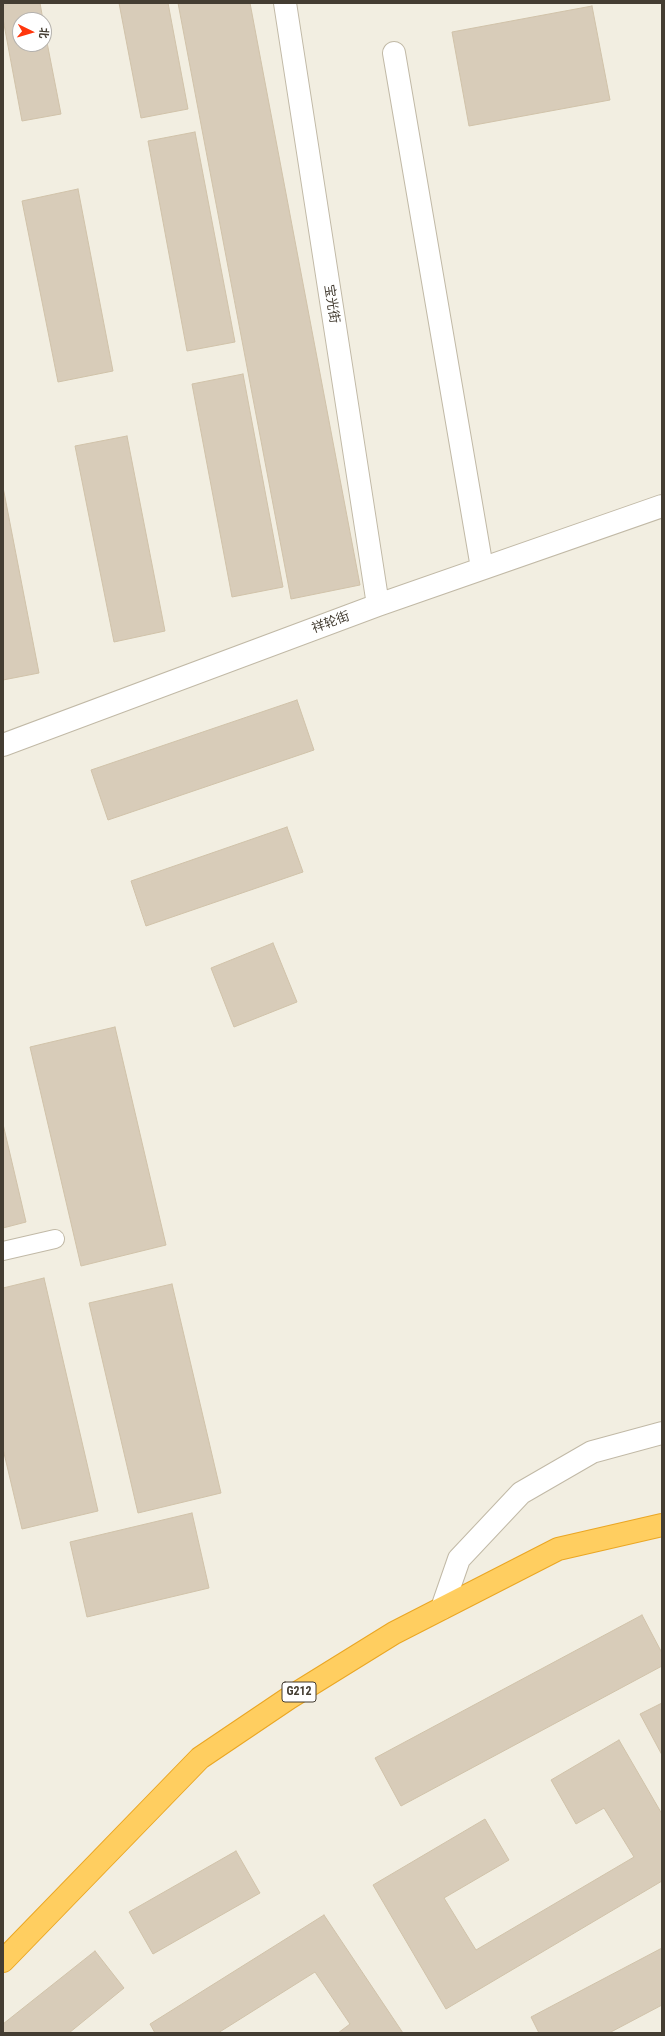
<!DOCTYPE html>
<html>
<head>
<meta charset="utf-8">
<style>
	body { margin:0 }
	#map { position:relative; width:665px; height:2036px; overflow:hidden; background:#f2eee1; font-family:"Roboto Condensed","Noto Sans SC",sans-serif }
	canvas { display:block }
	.frame { position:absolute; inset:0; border:4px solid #443d32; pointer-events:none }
	.north { position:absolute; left:12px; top:12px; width:40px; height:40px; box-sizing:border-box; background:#fff; border:1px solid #b4b1ad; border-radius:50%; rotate:95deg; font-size:11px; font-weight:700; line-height:16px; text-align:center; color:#443d32 }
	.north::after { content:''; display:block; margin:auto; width:14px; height:18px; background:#ff360c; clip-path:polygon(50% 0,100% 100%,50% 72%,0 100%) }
</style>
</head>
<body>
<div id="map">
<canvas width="665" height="2036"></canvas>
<div class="frame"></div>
<div class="north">北</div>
</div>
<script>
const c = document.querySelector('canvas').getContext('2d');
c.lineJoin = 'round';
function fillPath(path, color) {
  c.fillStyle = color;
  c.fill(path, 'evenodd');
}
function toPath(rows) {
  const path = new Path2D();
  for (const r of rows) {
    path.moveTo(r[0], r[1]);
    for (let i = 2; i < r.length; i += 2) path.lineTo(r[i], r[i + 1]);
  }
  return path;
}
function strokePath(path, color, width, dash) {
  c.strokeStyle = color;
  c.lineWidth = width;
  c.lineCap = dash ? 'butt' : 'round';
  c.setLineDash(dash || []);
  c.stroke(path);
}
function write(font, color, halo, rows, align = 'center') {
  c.font = font + ' "Roboto Condensed","Noto Sans SC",sans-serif';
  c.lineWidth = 3.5;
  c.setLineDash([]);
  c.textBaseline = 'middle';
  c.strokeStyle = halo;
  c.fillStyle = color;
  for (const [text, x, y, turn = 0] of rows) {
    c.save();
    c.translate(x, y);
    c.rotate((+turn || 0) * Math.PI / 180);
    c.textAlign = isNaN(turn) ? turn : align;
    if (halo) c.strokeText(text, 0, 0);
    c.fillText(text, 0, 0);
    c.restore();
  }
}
const building = toPath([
	[3,3,40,3,43,20,20,20,20,44,44,44,44,27,61,114,22,121,3,19,3,3],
	[119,3,168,3,188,109,141,118,119,3],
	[178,3,250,3,360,585,291,599,178,3],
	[592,6,610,100,469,126,452,32,592,6],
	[195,132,235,342,187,351,148,141,195,132],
	[78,189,113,371,58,382,22,201,78,189],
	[243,374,283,587,232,597,192,384,243,374],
	[127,436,165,631,114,642,75,446,127,436],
	[3,487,39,673,3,680,3,487],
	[297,700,314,750,108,820,91,770,297,700],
	[287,827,303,872,146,926,131,881,287,827],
	[273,943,297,1002,234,1027,211,968,273,943],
	[115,1027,166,1245,81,1266,30,1047,115,1027],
	[3,1124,26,1222,3,1228,3,1124],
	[44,1278,98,1511,22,1529,3,1449,3,1288,44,1278],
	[172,1284,221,1493,138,1513,89,1303,172,1284],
	[192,1513,209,1588,87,1617,70,1542,192,1513],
	[642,1615,662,1653,662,1666,401,1806,375,1758,642,1615],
	[662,1703,662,1755,640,1714,662,1703],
	[619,1740,662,1814,662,1881,446,2009,373,1885,485,1819,509,1860,444,1898,476,1950,634,1857,604,1808,576,1824,551,1780,619,1740],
	[236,1851,260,1893,153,1954,129,1912,236,1851],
	[324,1915,403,2033,338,2033,350,2024,315,1972,218,2033,155,2033,150,2024,324,1915],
	[662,1948,662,2005,609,2033,539,2033,531,2017,662,1948],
	[95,1951,124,1988,69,2033,3,2033,3,2024,95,1951]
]);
fillPath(building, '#d8ccb9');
strokePath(building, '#d0c2a9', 1);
const lane = toPath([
	[3,1251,55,1239]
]);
const street = toPath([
	[285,3,378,605],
	[394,53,482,568],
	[3,745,378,605,662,506],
	[442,1608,459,1559,521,1493,592,1452,662,1433]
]);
const highway = toPath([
	[3,1961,200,1758,289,1698,394,1633,558,1549,662,1525]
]);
strokePath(lane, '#c1b9a6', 20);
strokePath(street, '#c1b9a6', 24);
strokePath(highway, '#eaa623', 24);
strokePath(lane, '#fff', 18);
strokePath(street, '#fff', 22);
strokePath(highway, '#ffce60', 22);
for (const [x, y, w] of [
	[299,1692,34]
]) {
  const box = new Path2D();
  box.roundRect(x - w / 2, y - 10, w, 20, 3);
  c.fillStyle = '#fff';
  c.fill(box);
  strokePath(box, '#443d32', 1);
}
write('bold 12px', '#443d32', null, [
	["G212",299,1692]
]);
write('13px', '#443d32', '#fff', [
	["宝光街",331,304,81],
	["祥轮街",331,623,-20]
]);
</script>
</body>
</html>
